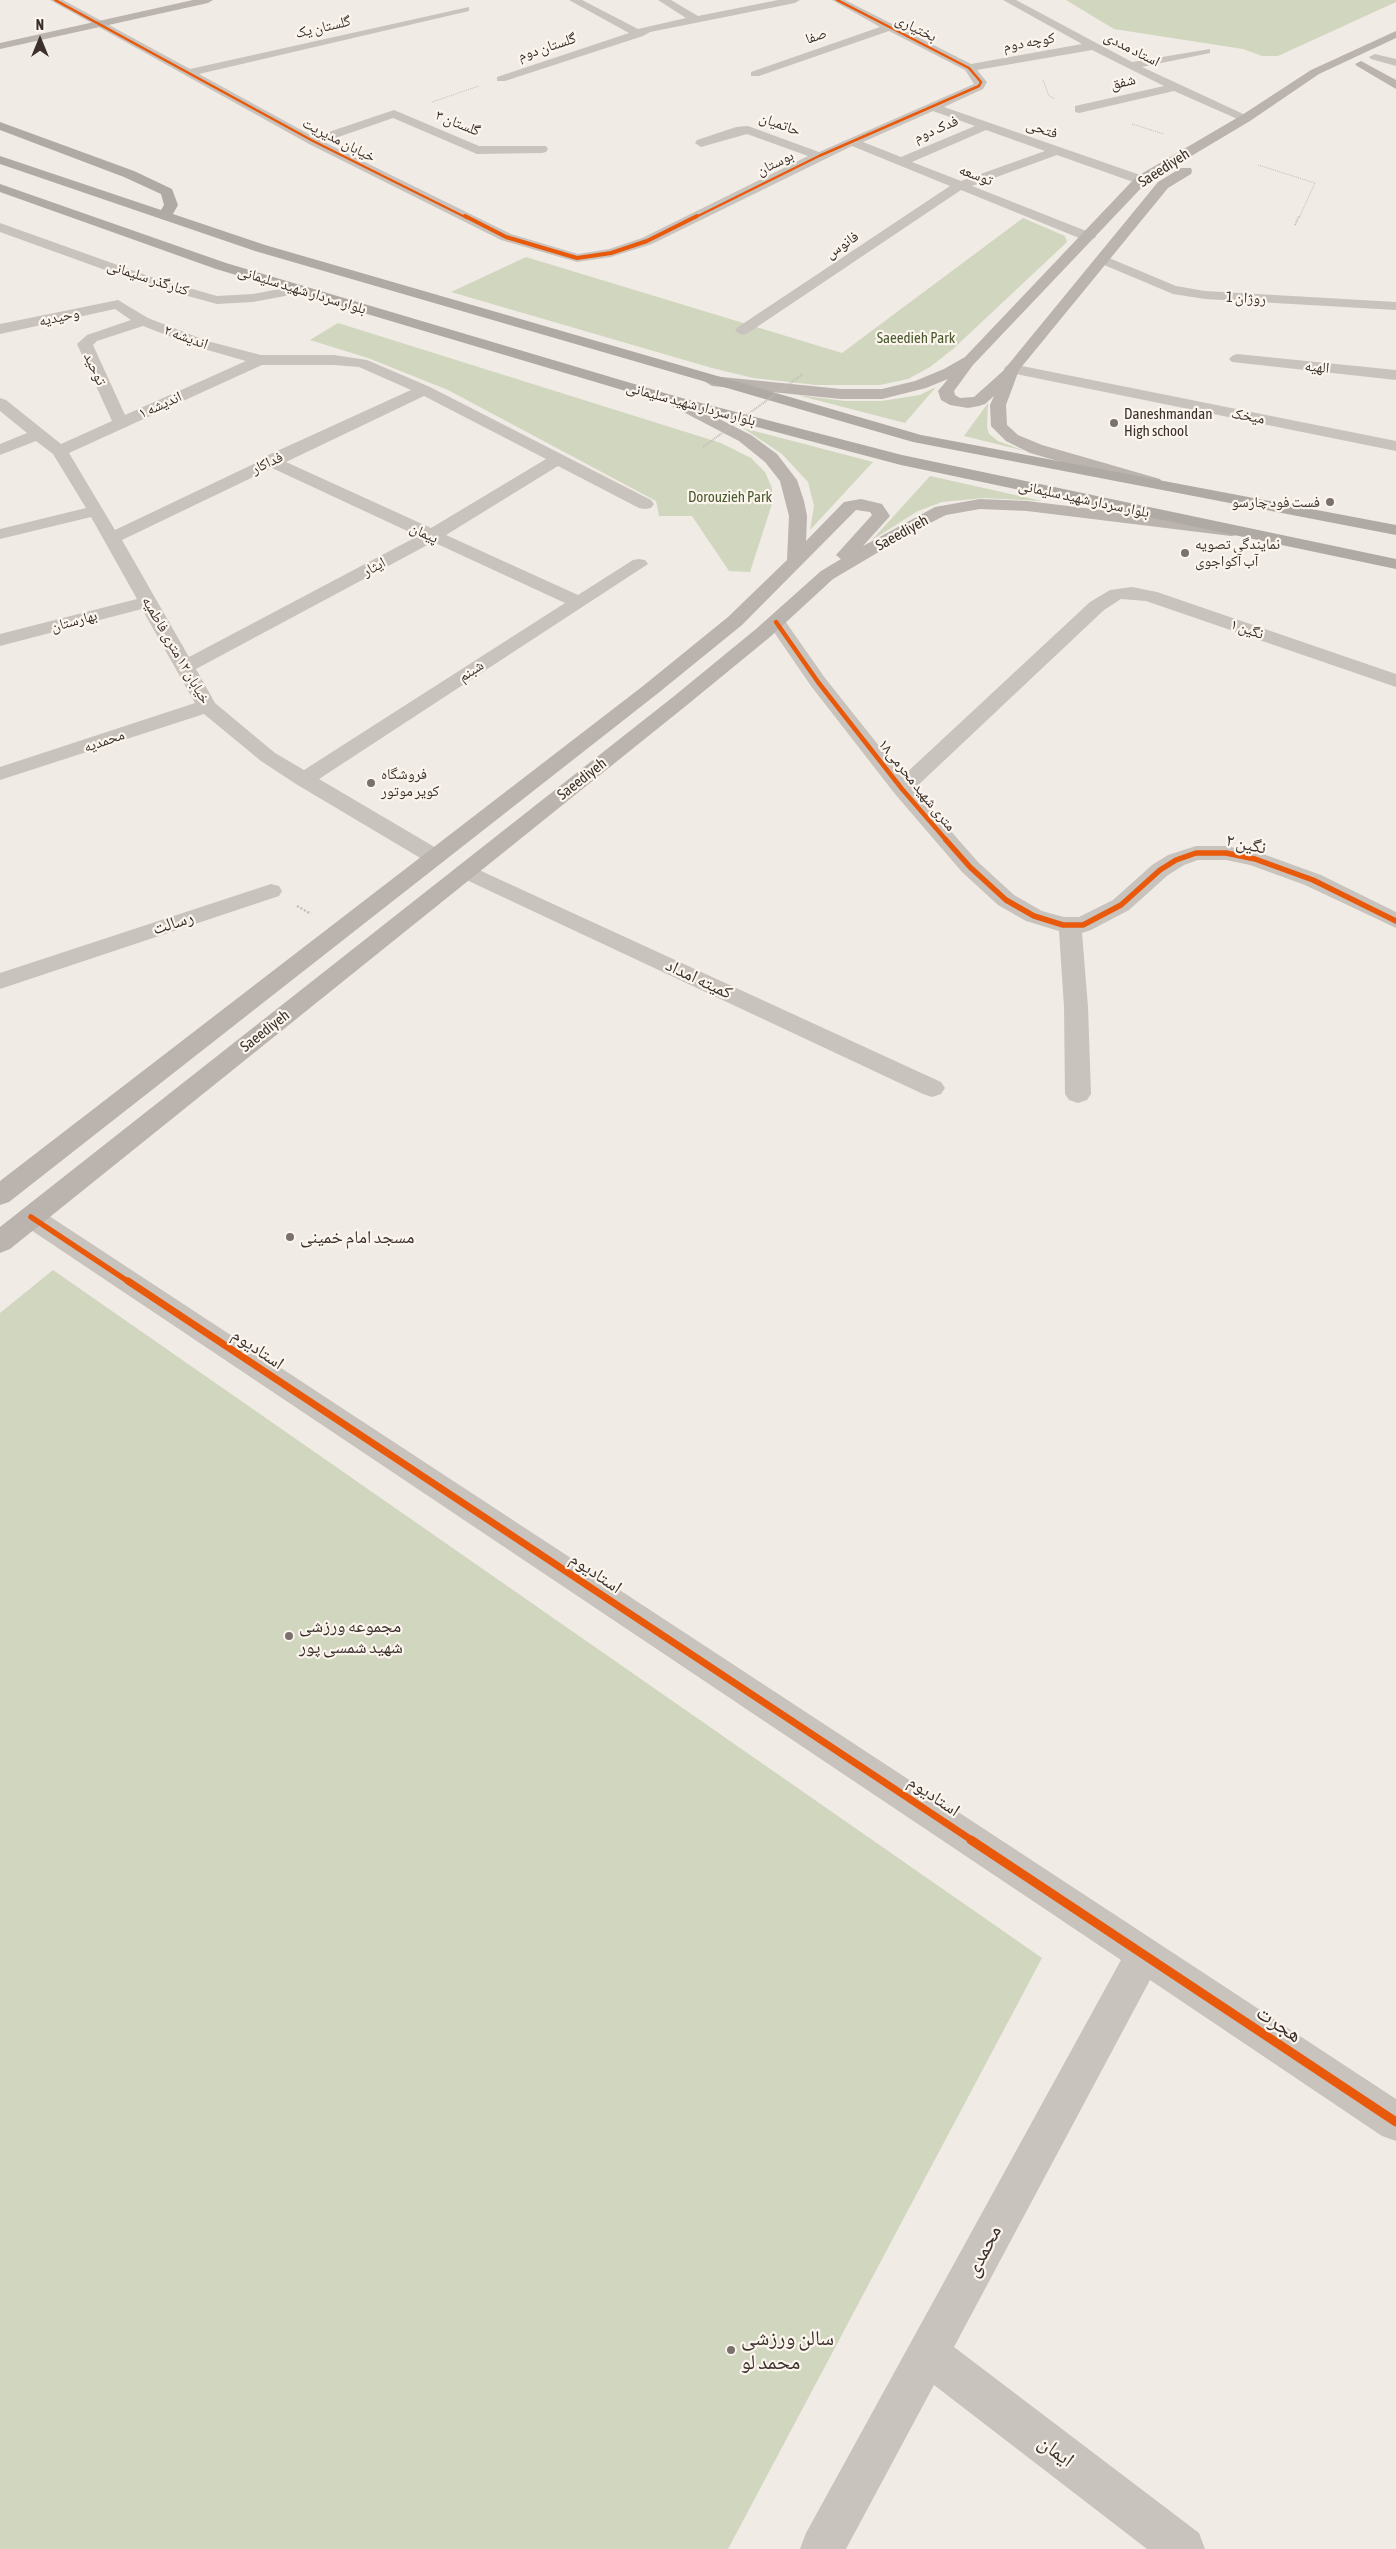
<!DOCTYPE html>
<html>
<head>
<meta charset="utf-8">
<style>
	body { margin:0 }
	#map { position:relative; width:1396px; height:2549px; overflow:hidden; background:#f0ebe5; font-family:"Asap Condensed",sans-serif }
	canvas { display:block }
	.north { position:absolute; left:15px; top:15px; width:50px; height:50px; -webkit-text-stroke:4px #fbf5ee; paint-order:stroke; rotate:0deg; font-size:14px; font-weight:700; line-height:20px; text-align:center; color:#3b302b }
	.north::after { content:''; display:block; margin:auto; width:18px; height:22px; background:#3b302b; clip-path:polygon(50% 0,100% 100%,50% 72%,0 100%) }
</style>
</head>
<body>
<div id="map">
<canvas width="1396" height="2549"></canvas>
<div class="north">N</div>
</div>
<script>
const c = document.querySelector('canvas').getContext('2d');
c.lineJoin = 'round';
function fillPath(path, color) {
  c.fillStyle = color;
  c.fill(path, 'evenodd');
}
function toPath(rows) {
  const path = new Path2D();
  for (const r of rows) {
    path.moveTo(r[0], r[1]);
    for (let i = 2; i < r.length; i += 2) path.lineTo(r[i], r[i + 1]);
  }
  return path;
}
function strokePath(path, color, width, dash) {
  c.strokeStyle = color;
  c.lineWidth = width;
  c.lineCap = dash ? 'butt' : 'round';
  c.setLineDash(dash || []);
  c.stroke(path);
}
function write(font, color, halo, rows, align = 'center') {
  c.font = font + ' "Asap Condensed","Noto Naskh Arabic",sans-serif';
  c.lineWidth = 4.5;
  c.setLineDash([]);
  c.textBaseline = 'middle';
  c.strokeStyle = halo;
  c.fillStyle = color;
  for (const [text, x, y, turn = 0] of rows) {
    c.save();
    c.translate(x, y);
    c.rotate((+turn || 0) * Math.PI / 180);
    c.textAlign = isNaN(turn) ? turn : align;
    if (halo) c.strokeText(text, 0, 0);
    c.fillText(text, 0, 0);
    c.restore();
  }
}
fillPath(toPath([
	[1066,0,1396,0,1396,2,1278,56,1262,56,1243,49,1114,29],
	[1023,218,1065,236,1067,242,953,349,930,367,908,379,880,385,816,385,753,378,712,368,451,292,526,257,842,353],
	[338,323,721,443,751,458,765,472,772,488,772,504,750,572,729,571,692,516,659,516,656,501,448,390,368,358,310,340],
	[936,387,905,423,797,395,845,401,881,401,920,395],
	[988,403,987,427,989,434,998,441,1025,451,964,436],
	[743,428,873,462,810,530,814,506,808,482,782,454],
	[930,476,1042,501,984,498,942,502,918,511,872,540],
	[53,1270,1042,1958,728,2549,0,2549,0,1313]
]), '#d1d6bf');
strokePath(toPath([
	[1043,80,1049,96,1055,99],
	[432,102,479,86],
	[1132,124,1164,134],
	[1258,165,1315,183,1299,218]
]), '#c2bbb6', 1, [1, 1]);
strokePath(toPath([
	[1295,225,1299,216]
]), '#c2bbb6', 2, [1, 1]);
strokePath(toPath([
	[297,906,311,914]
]), '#c2bbb6', 2.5, [2, 2]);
fillPath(toPath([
	[50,0,63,0,190,69,469,7,469,11,199,74,314,137,394,110,479,146,546,146,548,149,546,152,542,153,477,154,393,118,324,142,511,234,578,254,609,249,642,238,808,156,747,134,701,147,695,143,697,140,736,127,748,126,819,152,974,84,965,70,889,31,759,76,751,76,751,72,880,27,832,0,845,0,971,64,1082,44,1003,0,1016,0,1132,62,1210,49,1210,53,1142,67,1252,118,1250,121,1242,121,1174,91,1079,113,1075,112,1075,106,1164,86,1092,50,977,70,987,82,983,89,944,107,1146,177,1148,180,1141,184,1136,183,1057,155,972,186,1094,234,1096,237,1089,241,1084,240,961,190,748,333,743,335,738,333,735,330,738,327,950,186,852,146,652,244,611,257,577,262,501,240,309,144,50,0],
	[933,111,975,126,901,157,863,142,933,111],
	[986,130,1045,151,961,181,912,162,986,130],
	[569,0,582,0,638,29,686,18,658,0,671,0,698,16,778,0,800,0,795,3,650,32,643,36,505,81,497,81,497,77,629,33,569,0],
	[1375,54,1396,59,1396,66,1371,59,1369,57,1375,54],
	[0,223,154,278,217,296,253,294,301,285,308,289,301,293,253,302,217,304,144,284,0,232,0,223],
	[1102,255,1176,286,1205,291,1396,302,1396,310,1205,299,1173,294,1097,262,1095,259,1102,255],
	[118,300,148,318,207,341,261,355,334,355,367,360,430,387,651,500,654,504,651,508,645,509,639,508,558,466,446,535,578,595,633,560,639,559,645,560,648,564,319,779,443,852,446,857,443,862,435,864,427,862,296,784,261,761,204,714,0,780,0,767,195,703,142,609,0,646,0,634,137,599,91,517,0,539,0,529,86,508,53,454,36,441,0,455,0,444,27,433,0,411,0,398,6,400,61,444,112,421,77,344,87,335,131,320,115,309,0,334,0,324,118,300],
	[143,326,197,347,246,361,125,415,93,345,97,341,143,326],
	[262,365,334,365,359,367,411,390,264,457,262,460,115,530,69,453,262,365],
	[424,396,546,459,431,528,286,462,424,396],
	[272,468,418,536,189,657,122,540,272,468],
	[433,542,565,603,304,770,275,753,215,703,196,669,433,542],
	[1237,354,1396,370,1396,380,1232,362,1229,359,1232,356,1237,354],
	[1012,364,1396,441,1396,451,1006,372,1004,369,1006,366,1012,364],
	[1132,587,1157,592,1396,674,1396,687,1146,601,1121,599,1104,610,914,789,978,862,1014,895,1042,911,1064,917,1079,917,1113,900,1152,865,1168,855,1196,846,1226,846,1263,854,1321,875,1396,912,1396,928,1305,885,1250,865,1226,860,1198,860,1184,865,1168,875,1129,910,1091,930,1082,933,1088,1007,1091,1094,1087,1100,1078,1103,1069,1100,1065,1094,1064,1007,1059,931,1026,921,998,905,962,872,895,794,811,686,767,622,769,618,776,616,783,618,825,678,903,776,1090,602,1110,590,1132,587],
	[466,864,941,1082,945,1088,941,1094,932,1097,923,1094,458,876,455,871,458,866,466,864],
	[271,884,279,886,282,891,279,896,0,989,0,973,271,884],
	[31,1207,40,1210,1396,2099,1396,2141,1382,2136,1150,1980,954,2347,1199,2533,1205,2549,1147,2549,934,2385,846,2549,800,2549,806,2533,1121,1960,22,1224,18,1217,22,1210,31,1207]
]), '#c9c3be');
fillPath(toPath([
	[193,0,213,0,208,3,0,49,0,43,193,0],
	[1396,31,1396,38,1319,74,1250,121,1146,183,973,365,954,391,955,395,960,398,974,397,1003,371,1158,182,1181,168,1191,168,1192,171,1191,174,1168,188,1019,370,1006,405,1007,425,1018,435,1042,445,1160,479,1163,483,1160,487,1148,487,1030,453,1006,441,991,426,990,405,994,396,985,404,979,406,968,408,950,405,941,400,938,391,948,379,926,388,882,399,841,399,712,386,704,381,712,376,841,389,882,389,915,381,944,369,965,357,1136,177,1242,115,1311,70,1396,31],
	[1361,61,1396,80,1396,89,1357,66,1355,64,1361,61],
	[672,395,751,435,777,454,797,480,804,501,807,516,806,541,844,502,861,499,882,504,890,516,863,546,935,507,980,499,1027,501,1231,526,1237,527,1240,531,1237,535,1231,536,1027,511,980,509,946,515,916,530,833,579,770,637,687,705,10,1249,0,1253,0,1227,673,697,756,629,821,571,841,559,836,555,872,515,870,512,856,510,742,625,657,694,9,1202,0,1205,0,1181,643,686,728,617,787,560,789,516,780,481,765,462,739,441,666,403,664,400,672,395]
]), '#bab3ae');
fillPath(toPath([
	[0,122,134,171,172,189,178,205,173,214,265,245,921,435,1396,525,1396,535,913,442,255,251,0,164,0,156,161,210,164,205,161,194,124,177,0,130,0,122],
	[0,184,226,263,678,397,902,455,1396,559,1396,569,901,465,666,403,216,269,0,192,0,184]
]), '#afaaa4');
strokePath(toPath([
	[703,447,803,374]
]), '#c2bbb6', 2, [1, 1]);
strokePath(toPath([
	[55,0,313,141,467,218],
	[694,218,819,156,979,86,981,82,969,68,837,0]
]), '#e8590c', 2.5);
strokePath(toPath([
	[465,216,506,237,577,258,611,253,647,241,697,216]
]), '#e8590c', 4);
strokePath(toPath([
	[776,622,818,682,902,789,947,841]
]), '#e8590c', 4.5);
strokePath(toPath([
	[946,840,970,867,1006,900,1034,916,1063,925,1083,925,1121,905,1160,870,1176,860,1196,853,1226,853,1255,859,1313,880,1396,921],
	[31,1217,129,1282]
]), '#e8590c', 5.5);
strokePath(toPath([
	[128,1281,973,1841]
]), '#e8590c', 7);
strokePath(toPath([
	[971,1840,1396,2122]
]), '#e8590c', 9);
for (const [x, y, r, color] of [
	[1114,423,5,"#7a716c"],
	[1330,502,5,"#7a716c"],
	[1185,553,5,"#7a716c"],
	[371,783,5,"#7a716c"],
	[290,1237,5,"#7a716c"],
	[289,1636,5,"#7a716c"],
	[731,2350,5,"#7a716c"]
]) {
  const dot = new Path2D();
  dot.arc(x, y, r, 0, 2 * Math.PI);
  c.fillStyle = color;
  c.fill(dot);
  strokePath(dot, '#fbf5ee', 2);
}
write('15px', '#3b302b', '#fbf5ee', [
	["گلستان یک",323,27,-13],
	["بختیاری",916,28,26],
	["صفا",816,36,-19],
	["کوچه دوم",1029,42,-10],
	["گلستان دوم",547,47,-18],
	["استاد مددی",1132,49,27],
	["شفق",1123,82,-13],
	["گلستان ۳",458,123,22],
	["حاتمیان",780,124,20],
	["فدک دوم",936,129,-23],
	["فتحی",1042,129,19],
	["خیابان مدیریت",339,140,27],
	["بوستان",775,163,-26],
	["Saeediyeh",1164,168,-33],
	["توسعه",976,175,21],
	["فانوس",842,245,-34],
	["کنارگذر سلیمانی",148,278,18],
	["بلوار سردار شهید سلیمانی",302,290,17],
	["روژان 1",1246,298,3],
	["وحیدیه",59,317,-12],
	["اندیشه ۲",186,337,20],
	["الهیه",1317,367,6],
	["توحید",95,369,65],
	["بلوار سردار شهید سلیمانی",691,404,15],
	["اندیشه ۱",160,405,-24],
	["میخک",1248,416,11],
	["فداکار",267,463,-25],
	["بلوار سردار شهید سلیمانی",1084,499,12],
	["پیمان",424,533,25],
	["Saeediyeh",902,533,-29],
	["ایثار",374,567,-28],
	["بهارستان",74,621,-15],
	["نگین ۱",1247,629,19],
	["خیابان ۱۲ متری فاطمیه",176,650,60],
	["شبنم",471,671,-33],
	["محمدیه",104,741,-19],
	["Saeediyeh",582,779,-38],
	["۱۸متری شهید محرمی",917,785,51],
	["Saeediyeh",265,1031,-38]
]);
write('15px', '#4a5a2e', '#fbf5ee', [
	["Saeedieh Park",916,338],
	["Dorouzieh Park",730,497]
]);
write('15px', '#3b302b', '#fbf5ee', [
	["Daneshmandan",1124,414],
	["High school",1124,431],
	["فست فود چارسو",1320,502,"right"],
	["نمایندگی تصویه",1195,544],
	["آب آکواجوی",1195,561],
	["فروشگاه",381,774],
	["کویر موتور",381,791]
], 'left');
write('18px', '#3b302b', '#fbf5ee', [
	["نگین ۲",1246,844,12],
	["رسالت",173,923,-18],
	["کمیته امداد",699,979,25],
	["استادیوم",258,1349,34],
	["استادیوم",596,1573,34],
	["استادیوم",934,1796,34]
]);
write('18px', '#3b302b', '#fbf5ee', [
	["مسجد امام خمینی",300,1237],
	["مجموعه ورزشی",299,1626],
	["شهید شمسی پور",299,1647]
], 'left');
write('21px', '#3b302b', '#fbf5ee', [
	["هجرت",1279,2024,34],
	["محمدی",983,2251,-62],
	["ایمان",1056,2451,37]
]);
write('21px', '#3b302b', '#fbf5ee', [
	["سالن ورزشی",741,2338],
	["محمد لو",741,2362]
], 'left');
</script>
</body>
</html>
